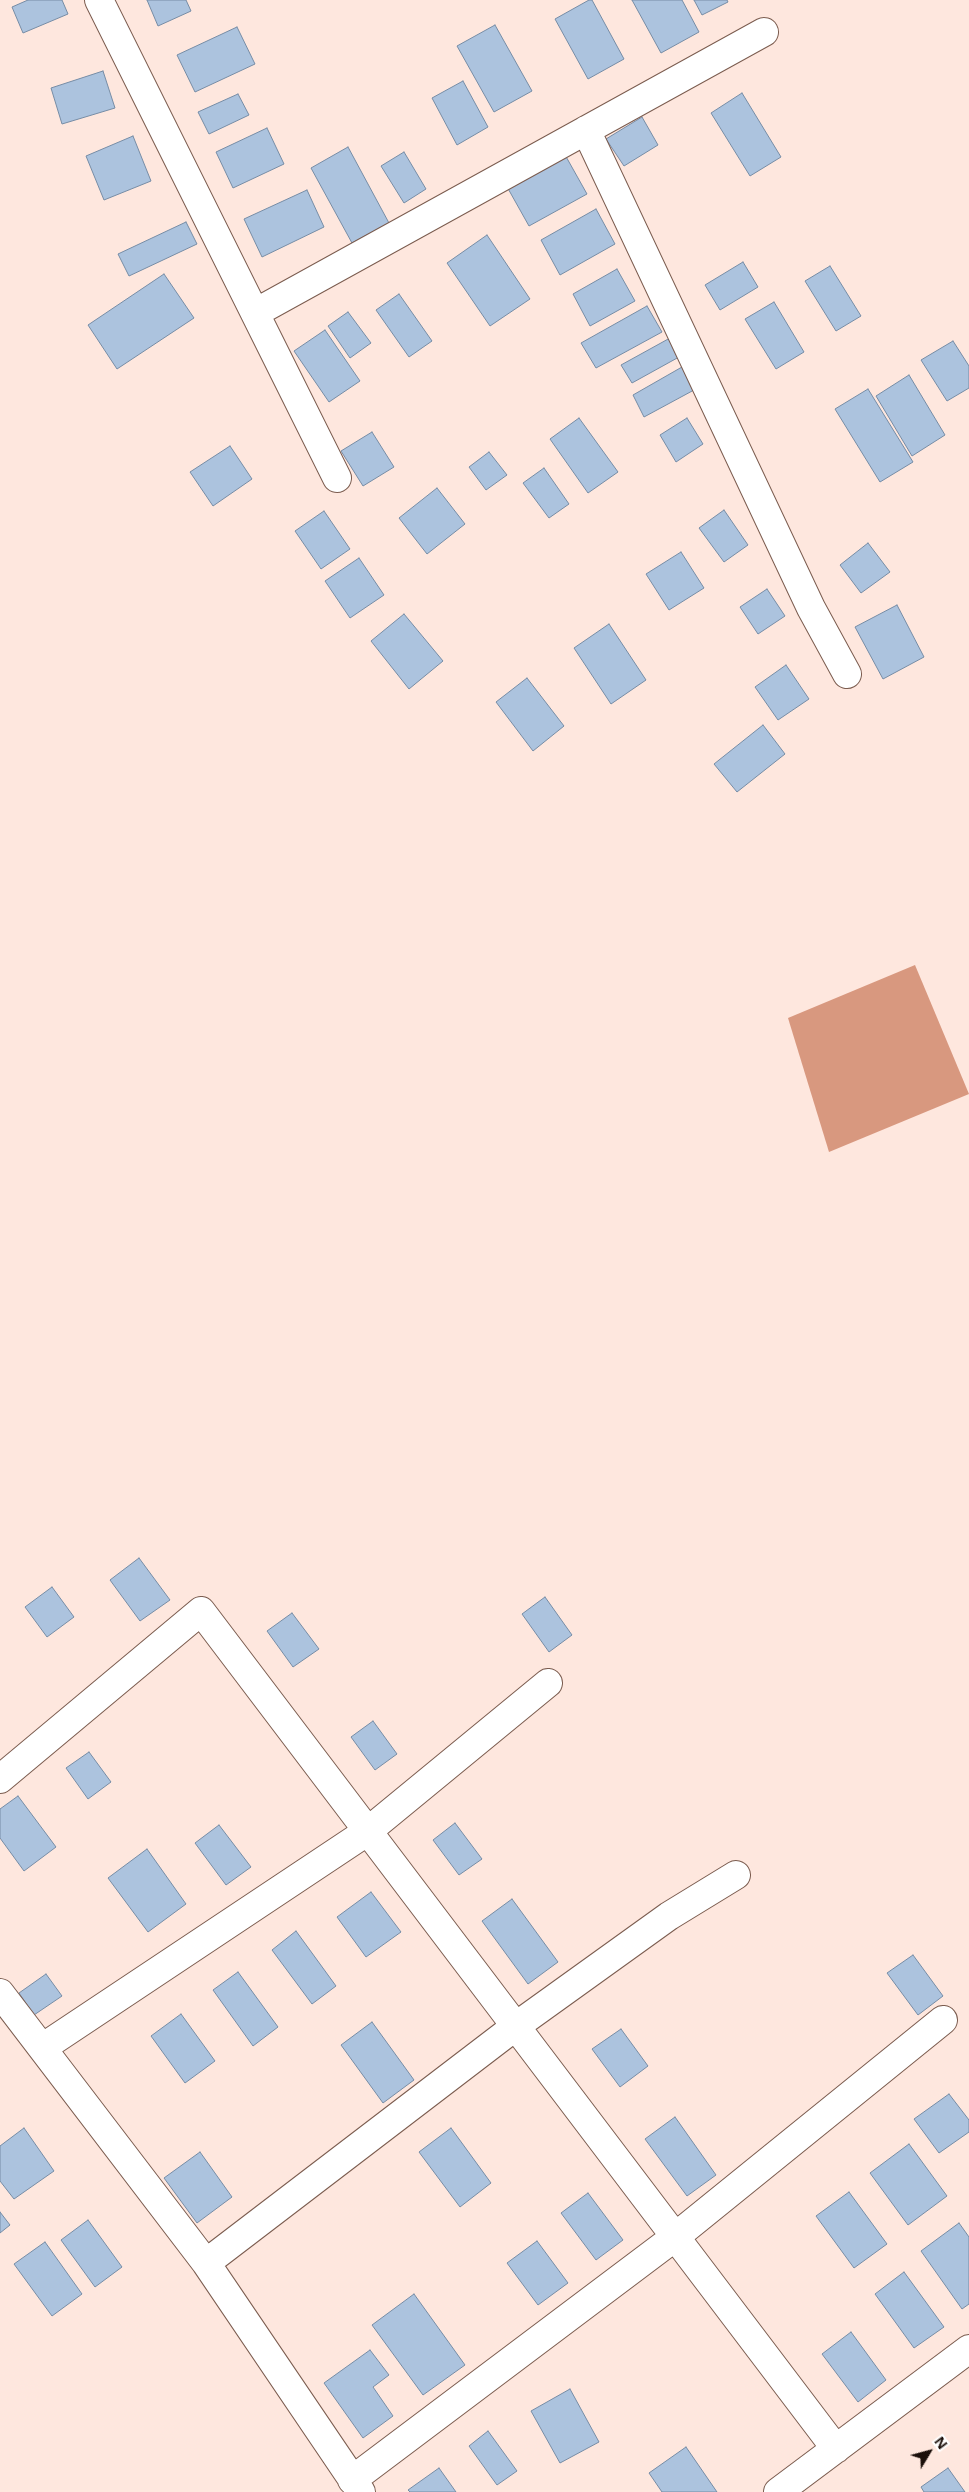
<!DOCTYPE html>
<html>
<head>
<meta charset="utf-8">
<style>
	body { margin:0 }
	#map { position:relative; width:969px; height:2492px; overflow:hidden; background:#fee7de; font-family:"Noto Sans",sans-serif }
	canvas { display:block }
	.north { position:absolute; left:904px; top:2427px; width:50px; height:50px; -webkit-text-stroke:4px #fff; paint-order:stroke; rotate:53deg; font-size:14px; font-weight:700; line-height:20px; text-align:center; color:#1b0f0a }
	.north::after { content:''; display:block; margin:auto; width:18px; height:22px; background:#1b0f0a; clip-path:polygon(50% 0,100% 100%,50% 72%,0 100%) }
</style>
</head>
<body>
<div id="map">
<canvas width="969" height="2492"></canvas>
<div class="north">N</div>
</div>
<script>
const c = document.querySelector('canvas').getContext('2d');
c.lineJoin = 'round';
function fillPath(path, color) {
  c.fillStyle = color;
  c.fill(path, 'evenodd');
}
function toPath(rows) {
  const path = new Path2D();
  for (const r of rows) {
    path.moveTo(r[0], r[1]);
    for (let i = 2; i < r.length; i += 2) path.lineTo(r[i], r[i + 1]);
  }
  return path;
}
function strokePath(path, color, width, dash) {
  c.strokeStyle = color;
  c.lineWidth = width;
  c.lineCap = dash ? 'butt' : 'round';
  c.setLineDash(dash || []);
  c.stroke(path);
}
fillPath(toPath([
	[915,965,969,1094,829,1152,788,1018]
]), '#d8987f');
const building = toPath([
	[28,0,62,0,68,14,23,33,12,7,28,0],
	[147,0,186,0,191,11,158,26,147,0],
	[589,0,592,0,624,59,588,79,555,19,589,0],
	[632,0,682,0,699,32,661,53,632,0],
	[694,0,727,0,728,2,702,15,694,0],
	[495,25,532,91,494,112,457,46,495,25],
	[237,27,255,64,195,92,177,55,237,27],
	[103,71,115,108,62,124,51,88,103,71],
	[463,81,488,127,457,145,432,98,463,81],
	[742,93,781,157,750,176,711,113,742,93],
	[238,94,249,115,209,134,198,112,238,94],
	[642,117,658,145,624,166,606,139,642,117],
	[267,128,284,164,233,188,216,152,267,128],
	[133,136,151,181,104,200,86,156,133,136],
	[348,147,389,223,352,243,311,168,348,147],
	[404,152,426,189,404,203,381,166,404,152],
	[564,153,587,194,529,226,506,185,564,153],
	[307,190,324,227,262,257,244,219,307,190],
	[596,209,615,244,560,275,541,240,596,209],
	[186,222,197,244,129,276,118,254,186,222],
	[487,235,530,299,490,326,447,263,487,235],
	[743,262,758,287,720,310,705,285,743,262],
	[830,266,861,316,836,331,805,281,830,266],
	[617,269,635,301,590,326,573,294,617,269],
	[164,274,194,318,117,369,88,325,164,274],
	[399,294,432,341,409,357,376,310,399,294],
	[774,302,804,352,776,369,745,319,774,302],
	[647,306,662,332,596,368,581,343,647,306],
	[348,312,371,343,350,358,328,326,348,312],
	[325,330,360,381,329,402,294,351,325,330],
	[670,338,679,357,632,383,621,365,670,338],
	[953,341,969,366,969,388,947,401,921,360,953,341],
	[682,367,694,390,644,417,633,395,682,367],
	[909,375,945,435,912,456,876,396,909,375],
	[868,389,913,462,880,482,835,409,868,389],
	[579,418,618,472,588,493,550,439,579,418],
	[687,418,703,444,676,462,660,435,687,418],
	[372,432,394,467,363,486,341,451,372,432],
	[230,446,252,479,213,506,190,472,230,446],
	[489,452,507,475,486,490,469,467,489,452],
	[544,468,569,504,549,518,523,483,544,468],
	[437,488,465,524,427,554,399,518,437,488],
	[724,510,748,545,724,562,699,528,724,510],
	[324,511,350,549,321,569,295,531,324,511],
	[868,543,890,572,861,593,840,565,868,543],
	[681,552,704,588,669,610,646,574,681,552],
	[359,558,384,595,350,618,325,581,359,558],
	[767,589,785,616,758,634,740,607,767,589],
	[897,605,924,657,883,679,855,627,897,605],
	[404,614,443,661,409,689,371,641,404,614],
	[609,624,646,680,611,704,574,648,609,624],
	[786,665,809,699,778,720,755,687,786,665],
	[527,678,564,726,533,751,496,702,527,678],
	[763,725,785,754,737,792,714,764,763,725],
	[139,1558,170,1600,140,1621,110,1580,139,1558],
	[52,1587,74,1617,47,1637,25,1607,52,1587],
	[545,1597,572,1635,549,1652,522,1614,545,1597],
	[292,1613,319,1649,293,1667,267,1631,292,1613],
	[373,1721,397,1754,375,1770,351,1737,373,1721],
	[89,1752,111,1782,88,1799,66,1768,89,1752],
	[18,1796,56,1847,24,1871,0,1838,0,1809,18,1796],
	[455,1823,482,1859,459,1875,433,1840,455,1823],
	[219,1825,251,1867,226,1885,195,1843,219,1825],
	[147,1849,186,1904,148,1932,108,1878,147,1849],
	[371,1892,401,1932,366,1957,337,1917,371,1892],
	[512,1899,558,1962,528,1984,482,1921,512,1899],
	[296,1931,336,1986,312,2004,272,1950,296,1931],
	[913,1955,943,1996,918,2015,887,1973,913,1955],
	[238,1972,278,2027,253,2046,213,1990,238,1972],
	[46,1974,62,1996,34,2015,19,1993,46,1974],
	[181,2014,215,2061,185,2083,151,2036,181,2014],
	[372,2022,414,2080,383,2103,341,2045,372,2022],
	[621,2029,648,2066,620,2087,592,2049,621,2029],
	[949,2094,969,2120,969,2132,939,2153,914,2119,949,2094],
	[675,2117,716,2175,687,2196,645,2139,675,2117],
	[24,2128,54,2171,14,2199,0,2181,0,2146,24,2128],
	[451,2128,491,2183,460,2207,419,2152,451,2128],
	[909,2144,947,2196,908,2225,870,2173,909,2144],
	[200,2152,232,2197,197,2223,164,2178,200,2152],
	[849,2192,887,2244,854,2268,816,2216,849,2192],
	[588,2193,623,2240,596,2260,561,2213,588,2193],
	[0,2212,10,2225,0,2233,0,2212],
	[88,2220,122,2267,95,2287,61,2240,88,2220],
	[959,2223,969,2237,969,2304,962,2309,921,2251,959,2223],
	[537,2241,568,2283,538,2305,507,2263,537,2241],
	[45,2242,82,2294,52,2316,14,2264,45,2242],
	[904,2272,944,2327,914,2348,875,2294,904,2272],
	[414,2294,465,2365,423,2395,372,2325,414,2294],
	[851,2332,886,2380,858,2402,822,2354,851,2332],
	[370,2350,389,2375,373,2387,393,2416,363,2438,324,2383,370,2350],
	[570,2389,599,2442,560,2463,531,2411,570,2389],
	[488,2431,517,2471,497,2485,469,2446,488,2431],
	[686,2447,717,2492,662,2492,649,2473,686,2447],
	[439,2468,456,2492,410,2492,408,2490,439,2468],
	[948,2468,965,2492,924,2492,921,2487,948,2468]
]);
fillPath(building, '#acc3de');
strokePath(building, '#768ca5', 1);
const minor = toPath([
	[99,0,337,478],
	[586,130,811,608,847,674],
	[255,313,764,32],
	[0,1779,201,1611,836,2449],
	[0,1993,206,2263,361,2492],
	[42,2048,368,1831,548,1683],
	[206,2263,516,2026,669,1916,736,1875],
	[352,2480,675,2237,943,2020],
	[778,2492,969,2349]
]);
strokePath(minor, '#7b5c4f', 30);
strokePath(minor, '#fff', 28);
</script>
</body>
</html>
